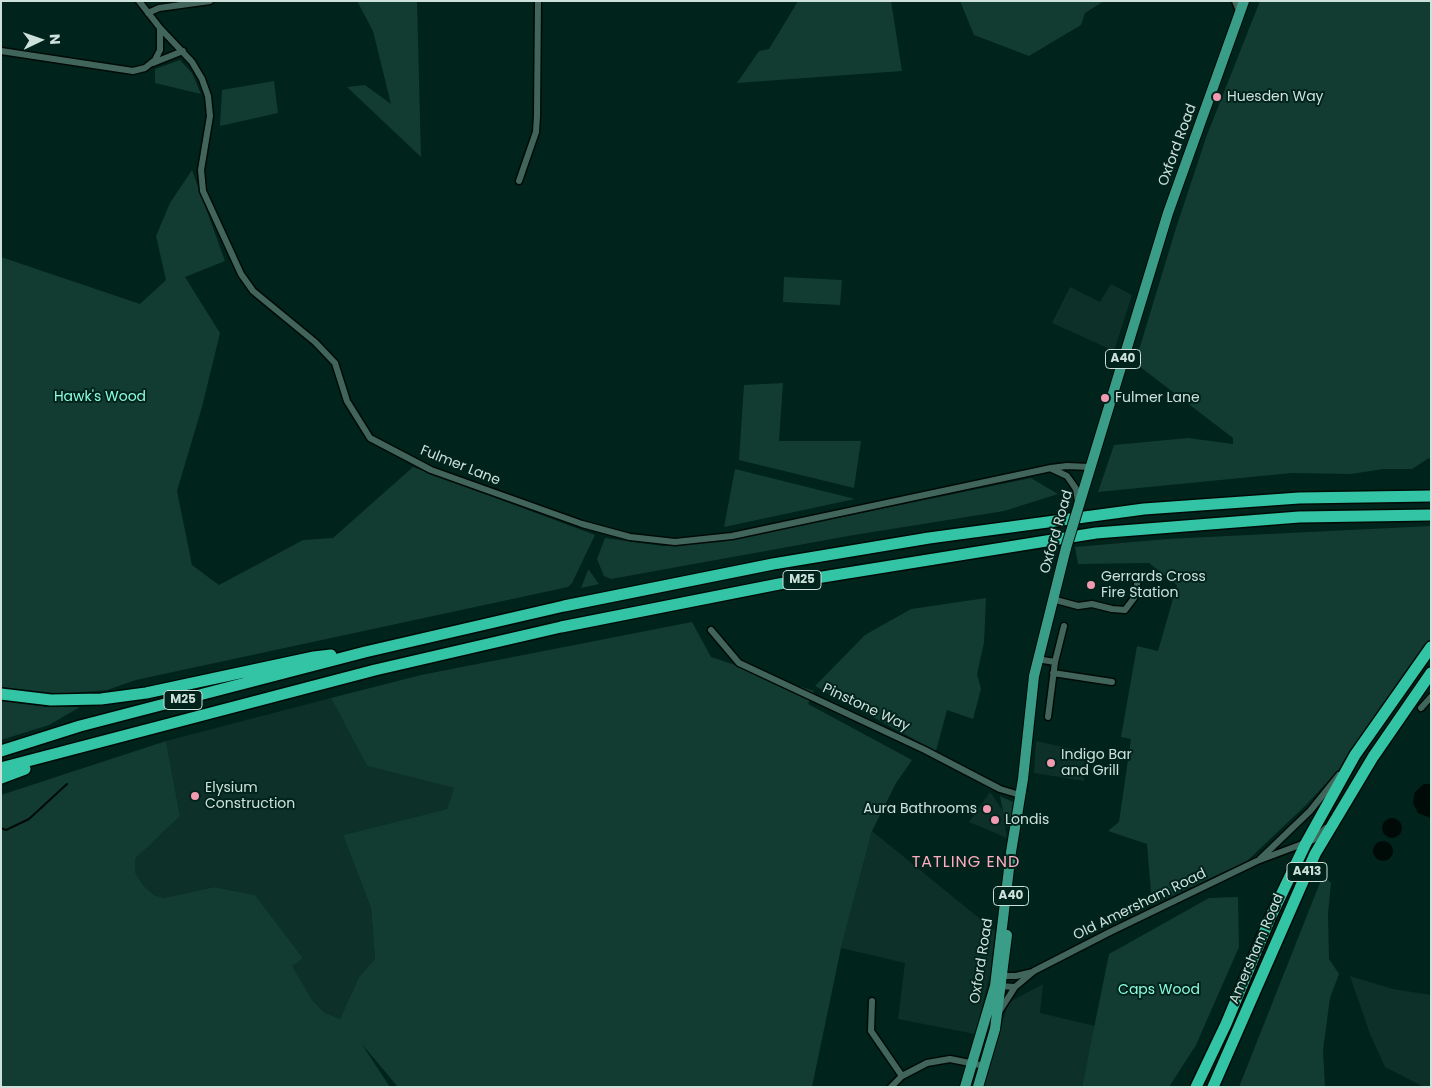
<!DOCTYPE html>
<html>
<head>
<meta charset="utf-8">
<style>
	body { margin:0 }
	#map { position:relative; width:1432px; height:1088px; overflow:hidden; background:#00231b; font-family:Poppins,sans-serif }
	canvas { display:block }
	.frame { position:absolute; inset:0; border:2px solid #cde1da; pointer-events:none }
	.north { position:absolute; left:15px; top:15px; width:50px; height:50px; -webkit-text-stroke:4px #00231b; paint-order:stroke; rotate:87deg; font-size:14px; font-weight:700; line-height:20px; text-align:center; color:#cde1da }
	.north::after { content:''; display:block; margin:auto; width:18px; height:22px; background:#cde1da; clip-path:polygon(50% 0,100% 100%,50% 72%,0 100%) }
</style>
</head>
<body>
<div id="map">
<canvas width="1432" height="1088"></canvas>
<div class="frame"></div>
<div class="north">N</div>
</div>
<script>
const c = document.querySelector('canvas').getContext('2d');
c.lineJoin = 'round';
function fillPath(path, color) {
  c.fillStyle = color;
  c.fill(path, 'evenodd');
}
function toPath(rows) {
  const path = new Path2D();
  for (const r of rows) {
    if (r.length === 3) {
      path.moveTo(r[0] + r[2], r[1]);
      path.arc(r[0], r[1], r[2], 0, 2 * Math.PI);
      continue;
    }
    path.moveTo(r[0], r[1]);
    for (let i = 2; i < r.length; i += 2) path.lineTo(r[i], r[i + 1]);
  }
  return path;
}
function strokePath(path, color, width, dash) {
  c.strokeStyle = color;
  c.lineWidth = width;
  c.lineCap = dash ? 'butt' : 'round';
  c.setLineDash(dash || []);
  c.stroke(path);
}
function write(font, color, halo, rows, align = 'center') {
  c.font = font + ' Poppins,sans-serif';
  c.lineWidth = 4;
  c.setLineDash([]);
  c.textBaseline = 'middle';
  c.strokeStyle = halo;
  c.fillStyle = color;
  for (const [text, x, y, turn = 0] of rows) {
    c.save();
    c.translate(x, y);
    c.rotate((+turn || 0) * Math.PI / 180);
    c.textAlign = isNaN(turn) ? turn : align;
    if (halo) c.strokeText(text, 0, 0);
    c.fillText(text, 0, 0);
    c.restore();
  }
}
fillPath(toPath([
	[1111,284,1132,295,1114,351,1052,323,1070,287,1100,302],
	[331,698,367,766,454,788,447,809,343,835,371,908,375,959,359,977,340,1019,325,1013,312,1000,291,966,303,958,255,895,214,887,164,898,154,895,143,885,135,872,135,859,180,816,166,741],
	[1036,741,1085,752,1084,781,1034,773],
	[990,792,1003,811,1007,838,969,822],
	[872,831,995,931,990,975,975,1034,898,1019,905,963,841,948],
	[1350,976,1393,989,1431,995,1431,1087,1424,1087,1385,1067,1370,1034],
	[1043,984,1040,1013,1095,1026,1082,1087,984,1087,1008,1003]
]), '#0d3129');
fillPath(toPath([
	[357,1,417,1,421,157,347,87,365,85,391,104,373,31],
	[798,1,891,1,902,71,737,83,759,51,769,49],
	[960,1,1104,1,1085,13,1081,25,1029,56,974,35],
	[1260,1,1431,1,1431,460,1429,458,1412,469,1383,469,1351,474,1292,473,1098,492,1114,445,1188,438,1233,444,1233,438,1135,363,1176,228,1207,135],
	[180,60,192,73,201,94,155,83,155,69],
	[274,81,278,113,220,126,222,90],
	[192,170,225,261,185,277,220,333,202,407,177,491,192,565,219,585,303,540,333,538,413,467,595,535,572,583,568,587,136,680,107,690,62,694,1,687,1,257,140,304,166,280,156,236,170,203],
	[784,277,842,280,840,305,783,302],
	[783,383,779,441,861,441,854,488,739,460,744,385],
	[735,469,855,499,724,527],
	[1031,478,1058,494,1004,511,854,535,611,579,604,576,597,559,605,538,663,546,725,541],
	[1431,526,1431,640,1356,742,1343,765,1306,805,1247,861,1152,905,1147,844,1108,831,1119,822,1131,739,1121,737,1137,646,1158,651,1177,585,1149,563,1078,564,1075,547,1167,539],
	[589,570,599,584,581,588,588,570],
	[986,598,984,643,977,674,981,689,973,719,947,710,936,751,815,686,865,635,911,609],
	[692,622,711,657,814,691,808,704,912,760,896,783,872,831,841,948,812,1087,398,1087,361,1043,390,1087,1,1087,1,795,166,741,180,816,135,859,135,872,143,885,154,895,164,898,214,887,255,895,303,958,292,966,312,1000,325,1013,340,1019,359,977,375,959,371,908,343,835,447,809,454,788,367,766,331,698,421,675],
	[1,701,46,707,80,707,49,725,1,740],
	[1000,796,1013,802,1011,828,1006,826],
	[1323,875,1331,883,1328,914,1329,959,1339,974,1330,998,1323,1050,1325,1087,1239,1087],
	[1238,897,1239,947,1196,1045,1169,1087,1082,1087,1109,954,1209,898]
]), '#123c32');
fillPath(toPath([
	[1424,784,1431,784,1431,818,1418,813,1413,803,1415,792],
	[1392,828,10],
	[1383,851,10]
]), '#000a06');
strokePath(toPath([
	[1,828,6,830,29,819,67,784]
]), '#000a06', 2);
const street = toPath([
	[139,1,160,28,192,62,202,79,208,96,210,116,201,170,203,191,241,274,253,291,315,342,335,363,347,401,370,438,431,470,582,524,630,537,675,542,732,536,1051,468,1067,466,1090,467],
	[1235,1,1240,13],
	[148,13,159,8,210,1],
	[1,51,133,71,145,68,155,60,160,50,160,29],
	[153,63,183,51],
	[519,181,536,132,537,116,538,1],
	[1052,469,1067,476,1072,483,1076,489,1078,502],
	[1052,599,1078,606,1092,604,1112,609,1125,610,1134,598,1138,580],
	[711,630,739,663,925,750,1000,789,1020,795],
	[1037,659,1055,662],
	[1053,673,1112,682],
	[1421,708,1431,697],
	[1048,717,1055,662,1064,626],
	[1260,859,1310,811,1339,775],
	[999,976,1016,976,1033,972],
	[999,986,1015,987,1034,971,1110,932,1257,861,1313,840,1326,828],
	[872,1001,871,1031,902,1076],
	[999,1012,1015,987],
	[891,1087,902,1076,927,1063,950,1059,985,1066]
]);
const primary = toPath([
	[1079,505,1168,213,1244,1],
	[965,1087,995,986,1011,852,1023,779,1034,676,1066,548],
	[978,1087,995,1029,1007,935]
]);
const highway = toPath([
	[1,694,51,700,101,699,146,693,314,657,331,655],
	[1,751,80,726,365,652,564,606,773,564,929,538,1144,509,1299,498,1431,496],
	[1,768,375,670,561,627,779,584,1096,533,1299,517,1431,515],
	[1,778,25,769],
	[1196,1087,1226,1024,1271,916,1306,843,1355,755,1431,647],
	[1213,1087,1315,854,1373,757,1431,673]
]);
strokePath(street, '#000b06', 9);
strokePath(primary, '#000b06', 12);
strokePath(highway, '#000b06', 14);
strokePath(street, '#42655b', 6);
strokePath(primary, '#399d87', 10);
strokePath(highway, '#33c3a5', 11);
const primaryBridge = toPath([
	[1066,548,1079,505]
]);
strokePath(primaryBridge, '#000b06', 12, []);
strokePath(primaryBridge, '#399d87', 10);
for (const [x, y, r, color] of [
	[1217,97,5,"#f29ab0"],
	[1105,398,5,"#f29ab0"],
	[1091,585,5,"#f29ab0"],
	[1051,763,5,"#f29ab0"],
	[195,796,5,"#f29ab0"],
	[987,809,5,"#f29ab0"],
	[995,820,5,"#f29ab0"]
]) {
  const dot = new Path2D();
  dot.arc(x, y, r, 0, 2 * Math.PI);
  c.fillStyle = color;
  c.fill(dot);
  strokePath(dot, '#00231b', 2);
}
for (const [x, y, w] of [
	[1123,359,35],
	[802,580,38],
	[183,700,38],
	[1307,872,40],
	[1011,896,35]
]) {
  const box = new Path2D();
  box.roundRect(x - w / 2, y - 9.5, w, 19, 4);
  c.fillStyle = '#00231b';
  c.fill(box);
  strokePath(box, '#cde1da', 1);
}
write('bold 12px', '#cde1da', null, [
	["A40",1123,359],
	["M25",802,580],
	["M25",183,700],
	["A413",1307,872],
	["A40",1011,896]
]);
write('14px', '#cde1da', '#00231b', [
	["Huesden Way",1227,97],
	["Fulmer Lane",1115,398],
	["Gerrards Cross",1101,577],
	["Fire Station",1101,593],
	["Indigo Bar",1061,755],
	["and Grill",1061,771],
	["Elysium",205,788],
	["Construction",205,804],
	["Aura Bathrooms",977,809,"right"],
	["Londis",1005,820]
], 'left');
write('14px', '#cde1da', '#00231b', [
	["Oxford Road",1178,145,-70],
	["Fulmer Lane",460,466,22],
	["Oxford Road",1057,532,-74],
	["Pinstone Way",866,708,25],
	["Old Amersham Road",1140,905,-26],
	["Amersham Road",1257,949,-67],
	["Oxford Road",982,961,-81]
]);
write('14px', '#8cfddf', '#00231b', [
	["Hawk's Wood",100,397],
	["Caps Wood",1159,990]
]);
c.letterSpacing = '1px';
write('16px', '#ffacc0', '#00231b', [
	["TATLING END",966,863]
]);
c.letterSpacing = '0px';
</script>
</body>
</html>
